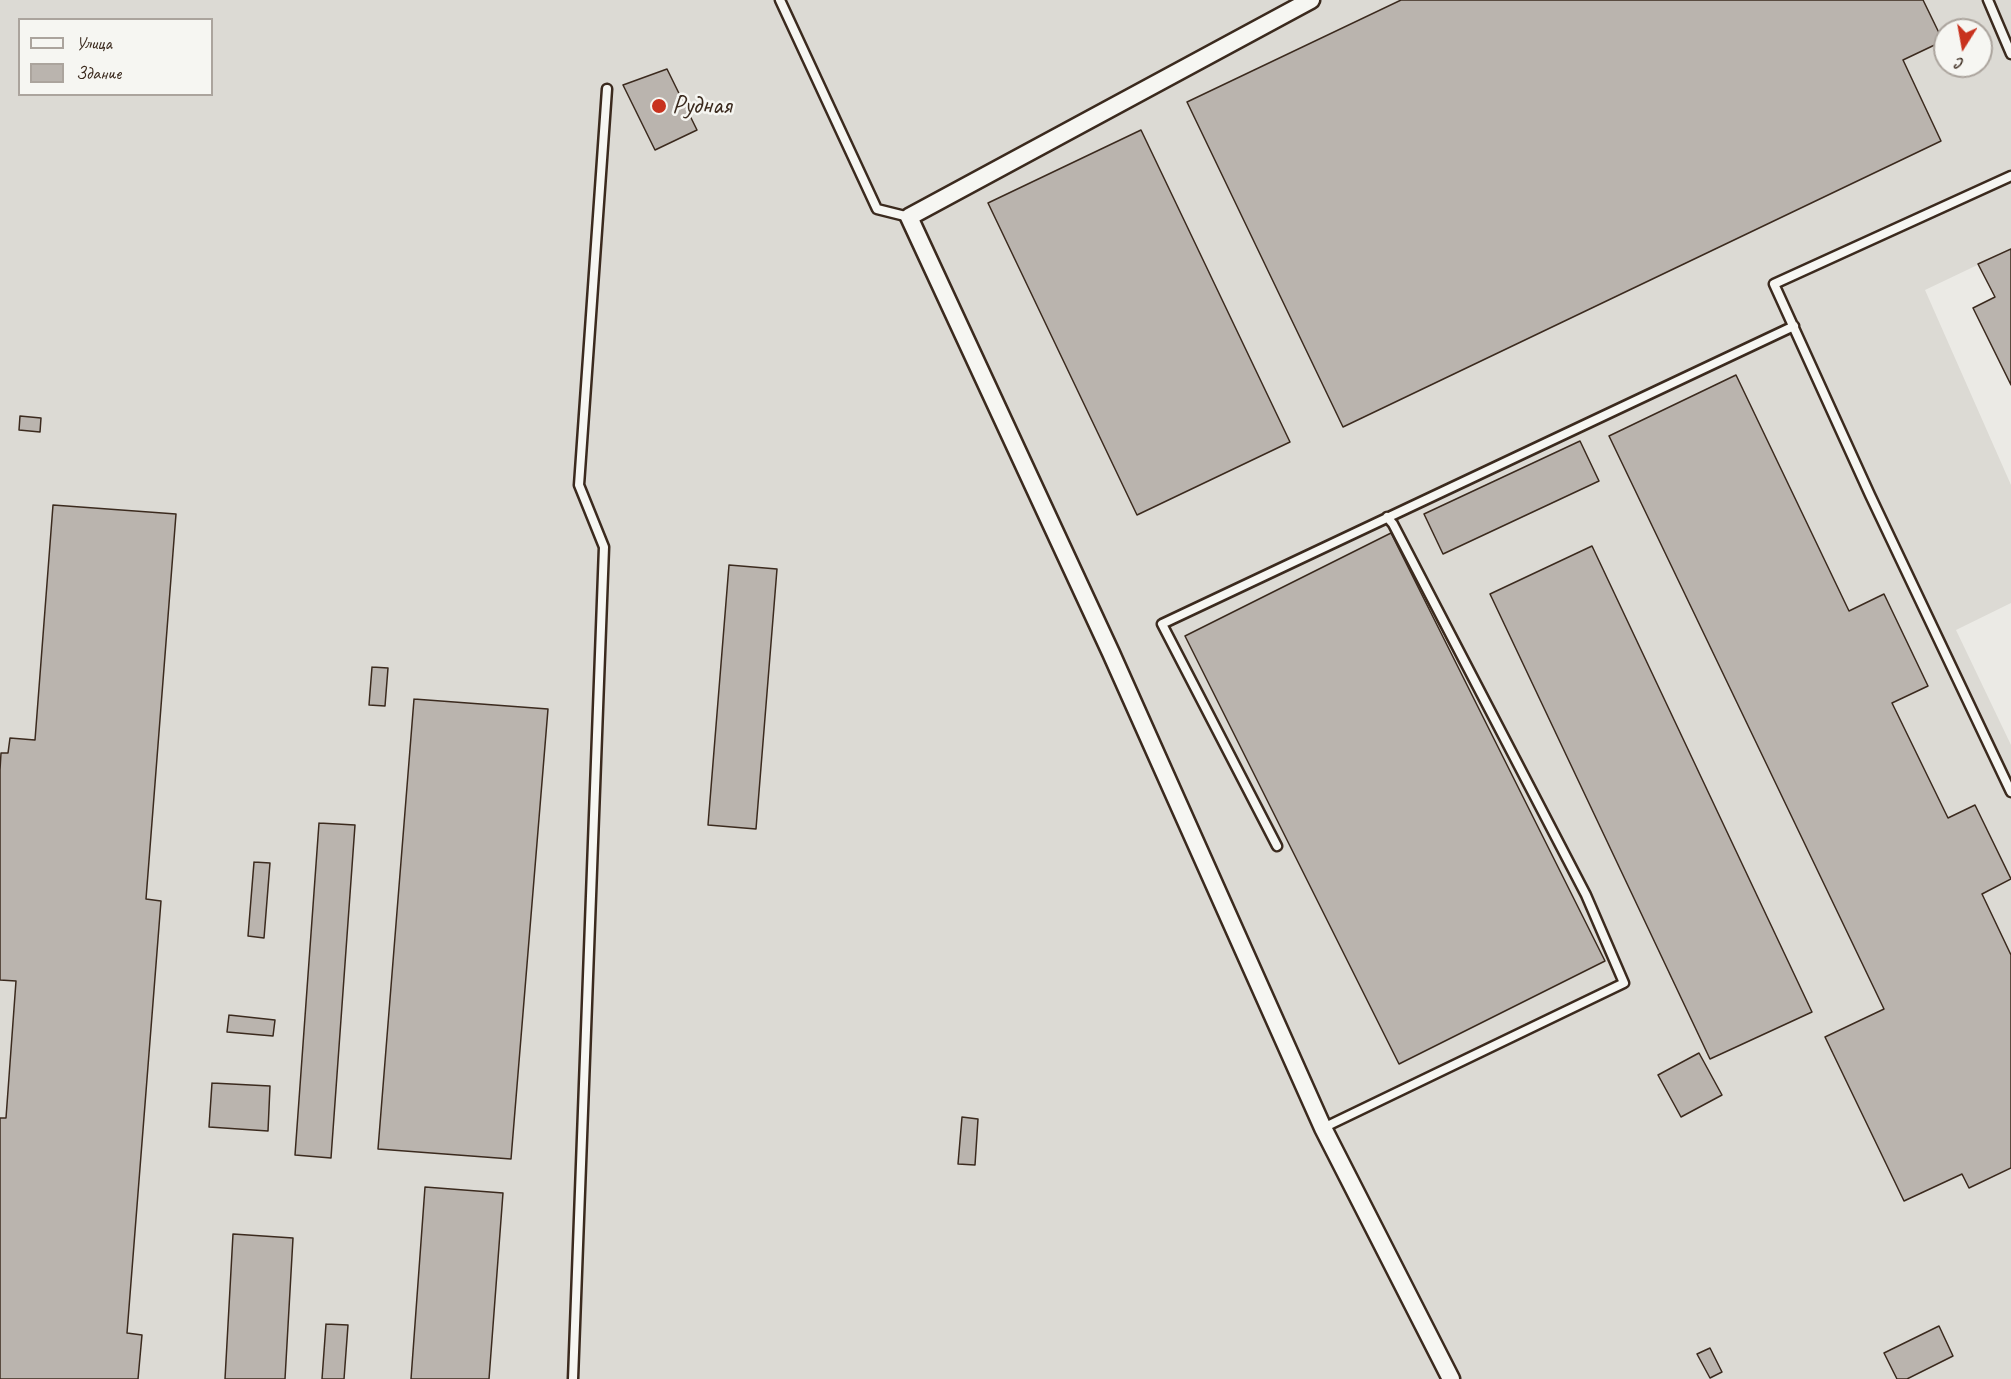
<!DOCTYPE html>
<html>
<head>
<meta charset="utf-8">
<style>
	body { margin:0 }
	#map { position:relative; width:2011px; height:1379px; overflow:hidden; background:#ebeae5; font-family:Caveat,sans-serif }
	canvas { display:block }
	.legend { position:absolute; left:18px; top:18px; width:195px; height:78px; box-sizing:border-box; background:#f6f6f2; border:2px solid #aba49d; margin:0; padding:8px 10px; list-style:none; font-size:18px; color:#3b2a1e }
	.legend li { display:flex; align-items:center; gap:12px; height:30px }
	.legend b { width:30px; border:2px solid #aba49d }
	.north { position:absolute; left:1933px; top:18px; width:60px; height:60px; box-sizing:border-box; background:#f6f6f2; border:2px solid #aba49d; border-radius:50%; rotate:191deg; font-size:16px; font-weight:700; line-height:24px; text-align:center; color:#3b2a1e }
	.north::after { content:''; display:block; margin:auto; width:21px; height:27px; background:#c8321e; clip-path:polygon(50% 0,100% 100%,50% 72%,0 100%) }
</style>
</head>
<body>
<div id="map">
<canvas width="2011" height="1379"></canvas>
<ul class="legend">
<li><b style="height:8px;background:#f6f6f2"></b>Улица</li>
<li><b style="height:16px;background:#bab4ae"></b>Здание</li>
</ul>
<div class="north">С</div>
</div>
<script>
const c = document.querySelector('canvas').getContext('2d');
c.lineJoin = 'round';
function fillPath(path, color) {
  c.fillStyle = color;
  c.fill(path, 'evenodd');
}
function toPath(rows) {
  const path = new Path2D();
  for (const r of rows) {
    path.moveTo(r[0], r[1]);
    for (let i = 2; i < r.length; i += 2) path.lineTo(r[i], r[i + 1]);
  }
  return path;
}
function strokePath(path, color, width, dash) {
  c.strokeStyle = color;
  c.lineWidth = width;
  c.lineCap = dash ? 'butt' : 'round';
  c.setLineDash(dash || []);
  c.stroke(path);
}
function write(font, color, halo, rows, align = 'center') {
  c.font = font + ' Caveat,sans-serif';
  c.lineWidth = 5;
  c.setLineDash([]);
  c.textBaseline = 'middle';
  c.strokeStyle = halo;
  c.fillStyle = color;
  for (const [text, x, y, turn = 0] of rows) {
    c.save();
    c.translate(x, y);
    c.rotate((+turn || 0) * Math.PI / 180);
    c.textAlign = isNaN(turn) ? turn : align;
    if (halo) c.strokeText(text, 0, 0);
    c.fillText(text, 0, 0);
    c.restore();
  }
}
fillPath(toPath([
	[0,0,2011,0,2011,249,1925,290,2011,485,2011,603,1956,630,2011,745,2011,1379,0,1379],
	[20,20,212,20,212,94,20,94],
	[1945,30,1981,30,1981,66,1945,66]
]), '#dcdad4');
const building = toPath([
	[1401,0,1923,0,1943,41,1903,60,1941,141,1343,427,1187,102,1401,0],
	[667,69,697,130,655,150,623,85,667,69],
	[1141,130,1290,442,1137,515,988,203,1141,130],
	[2011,249,2011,385,1973,308,1995,297,1978,264,2011,249],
	[1736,375,1849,611,1884,594,1928,686,1892,703,1948,818,1975,805,2011,879,1982,894,2011,955,2011,1168,1969,1188,1962,1174,1904,1201,1825,1037,1884,1009,1609,436,1736,375],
	[20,416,41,418,40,432,19,430,20,416],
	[1580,441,1599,481,1443,554,1424,514,1580,441],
	[53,505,176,514,146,899,161,901,127,1333,142,1335,138,1379,0,1379,0,1118,6,1118,16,981,0,980,0,770,1,753,8,753,10,738,35,740,53,505],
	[1391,533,1605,961,1399,1064,1185,636,1391,533],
	[1592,546,1812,1012,1710,1059,1490,594,1592,546],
	[729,565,777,569,756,829,708,825,729,565],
	[372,667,388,668,385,706,369,705,372,667],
	[414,699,548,709,511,1159,378,1149,414,699],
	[319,823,355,825,331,1158,295,1155,319,823],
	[254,862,270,863,264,938,248,936,254,862],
	[229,1015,275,1020,273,1036,227,1032,229,1015],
	[1699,1053,1722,1095,1681,1117,1658,1075,1699,1053],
	[212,1083,270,1086,268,1131,209,1127,212,1083],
	[962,1117,978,1119,975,1165,958,1164,962,1117],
	[425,1187,503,1193,489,1379,411,1379,425,1187],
	[233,1234,293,1238,285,1379,225,1379,233,1234],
	[326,1324,348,1325,344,1379,322,1379,326,1324],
	[1939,1326,1953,1356,1907,1379,1897,1379,1884,1353,1939,1326],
	[1710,1348,1722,1372,1710,1378,1697,1354,1710,1348]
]);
fillPath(building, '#bab4ae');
strokePath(building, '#3b2a1e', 1.5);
const service = toPath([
	[780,0,877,209,909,217],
	[1988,0,2011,54],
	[2011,176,1774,284,1870,495,2011,792],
	[1277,846,1162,624,1794,326],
	[1323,1128,1624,983,1586,895,1393,524,1387,517],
	[573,1379,604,547,579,485,607,89]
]);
const minor = toPath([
	[1311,0,909,217,1111,653,1323,1128,1451,1379]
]);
strokePath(service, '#3b2a1e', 13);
strokePath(minor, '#3b2a1e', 21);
strokePath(service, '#f6f6f2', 8);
strokePath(minor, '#f6f6f2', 16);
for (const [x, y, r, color] of [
	[659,106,8,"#c8321e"]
]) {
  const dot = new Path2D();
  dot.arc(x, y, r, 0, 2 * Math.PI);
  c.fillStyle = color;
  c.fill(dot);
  strokePath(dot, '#f6f6f2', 2);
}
write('26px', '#3b2a1e', '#f6f6f2', [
	["Рудная",672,106]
], 'left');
</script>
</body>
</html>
